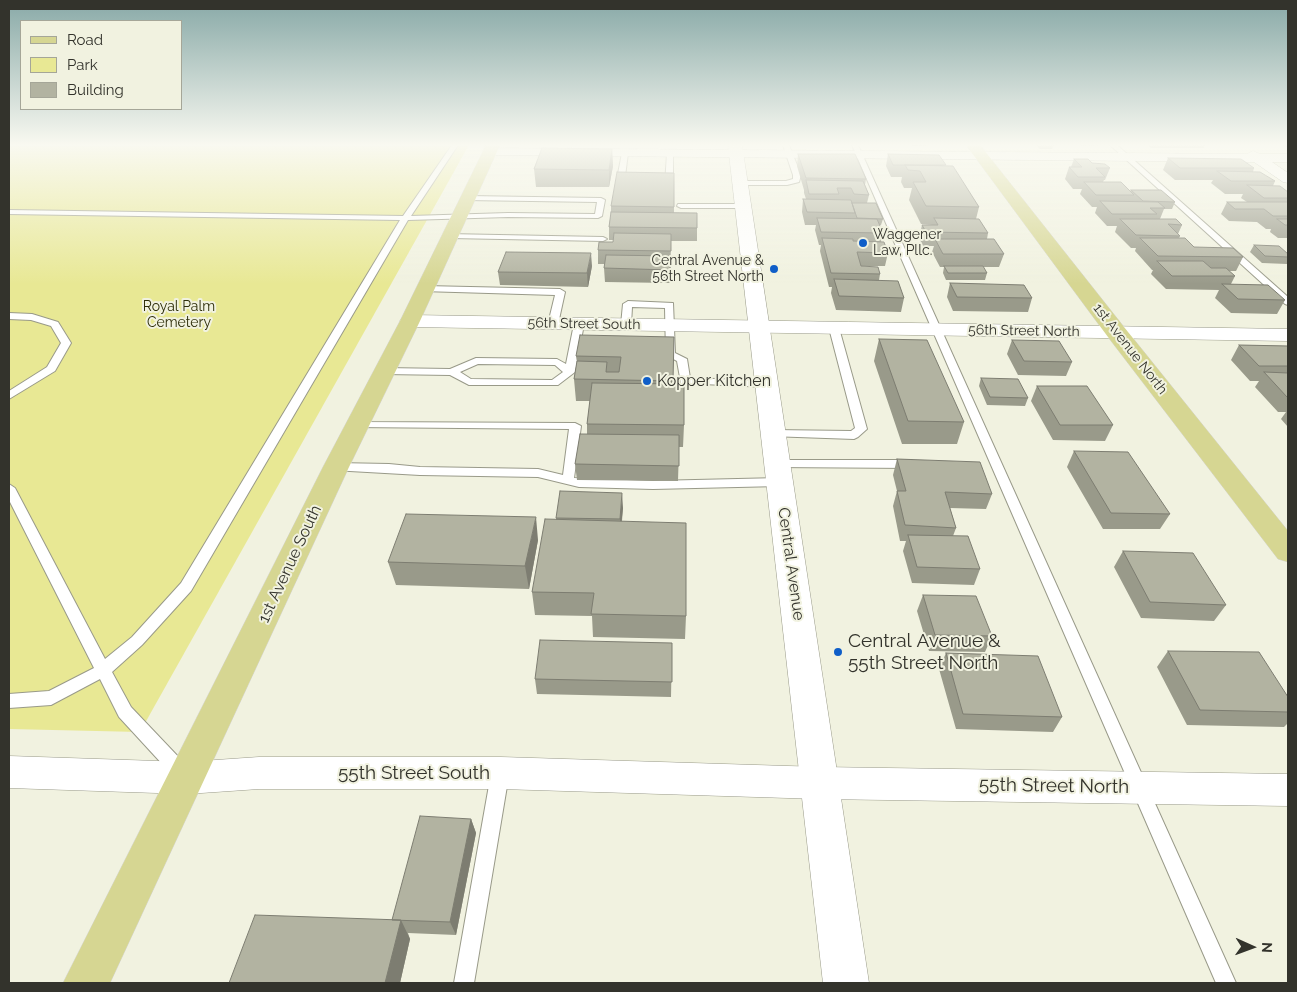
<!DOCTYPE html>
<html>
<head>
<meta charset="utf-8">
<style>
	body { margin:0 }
	#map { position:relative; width:1297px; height:992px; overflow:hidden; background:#f1f2e0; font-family:Raleway,sans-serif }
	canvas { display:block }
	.frame { position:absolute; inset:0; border:10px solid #33332c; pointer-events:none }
	.legend { position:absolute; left:20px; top:20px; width:162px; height:90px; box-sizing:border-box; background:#f1f2e0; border:1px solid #a5a698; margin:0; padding:6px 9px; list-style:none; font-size:15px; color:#33332c }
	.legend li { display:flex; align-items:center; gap:10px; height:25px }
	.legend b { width:25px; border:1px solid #a5a698 }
	.north { position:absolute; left:1227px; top:922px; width:50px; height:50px; -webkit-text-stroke:4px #f1f2e0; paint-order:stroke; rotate:92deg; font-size:14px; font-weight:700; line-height:20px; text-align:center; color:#33332c }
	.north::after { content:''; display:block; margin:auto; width:18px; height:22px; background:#33332c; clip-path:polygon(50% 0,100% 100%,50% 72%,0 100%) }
</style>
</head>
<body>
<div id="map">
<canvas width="1297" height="992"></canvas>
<div class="frame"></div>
<ul class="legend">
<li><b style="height:6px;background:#d6d692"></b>Road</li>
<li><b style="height:14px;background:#e8e894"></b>Park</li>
<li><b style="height:14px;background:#b2b3a1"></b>Building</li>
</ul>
<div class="north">N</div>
</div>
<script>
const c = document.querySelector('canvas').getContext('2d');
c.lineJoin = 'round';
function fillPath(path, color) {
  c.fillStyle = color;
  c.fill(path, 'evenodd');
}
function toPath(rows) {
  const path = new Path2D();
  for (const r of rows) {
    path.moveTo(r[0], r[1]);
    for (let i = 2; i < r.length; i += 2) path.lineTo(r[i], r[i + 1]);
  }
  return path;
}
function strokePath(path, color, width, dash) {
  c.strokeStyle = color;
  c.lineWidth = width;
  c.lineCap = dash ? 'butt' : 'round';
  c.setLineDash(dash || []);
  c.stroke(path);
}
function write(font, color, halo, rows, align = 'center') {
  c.font = font + ' Raleway,sans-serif';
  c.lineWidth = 4;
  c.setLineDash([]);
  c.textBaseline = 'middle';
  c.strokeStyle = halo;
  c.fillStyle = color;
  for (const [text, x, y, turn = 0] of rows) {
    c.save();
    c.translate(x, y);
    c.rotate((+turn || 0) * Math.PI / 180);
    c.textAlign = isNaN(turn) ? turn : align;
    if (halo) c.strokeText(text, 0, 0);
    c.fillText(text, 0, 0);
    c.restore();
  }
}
fillPath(toPath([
	[9,145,469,145,140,732,9,729]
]), '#e8e894');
const service = toPath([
	[452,145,458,145,411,216,508,213,595,214,597,202,465,200,464,198,468,196,601,198,605,200,602,216,598,218,508,217,408,220,191,591,142,645,112,672,131,707,188,767,191,773,188,779,182,781,176,779,119,717,100,679,51,705,9,708,9,694,49,691,94,668,9,500,9,484,15,488,105,659,132,637,181,583,400,220,9,214,9,210,403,216,452,145],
	[783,145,789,145,801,175,799,182,787,185,737,185,736,183,740,181,786,181,793,179,793,175,783,145],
	[852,145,858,145,1236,983,1216,983,852,145],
	[1110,145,1117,145,1288,297,1288,305,1285,304,1110,145],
	[625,151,628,153,624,184,620,186,616,184,622,153,625,151],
	[670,151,673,153,673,185,669,187,665,185,667,153,670,151],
	[678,204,743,204,747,206,743,208,681,208,677,206,678,204],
	[447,234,603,237,607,239,603,241,450,238,446,236,447,234],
	[425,286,560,289,565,292,558,324,553,327,548,324,555,295,422,291,421,289,425,286],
	[628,301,673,303,675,353,687,359,690,378,767,381,772,384,767,387,681,383,677,361,666,355,665,308,632,307,631,325,626,328,621,325,623,304,628,301],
	[9,313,32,314,58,322,71,343,55,371,9,399,9,391,47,367,61,343,51,326,31,320,9,319,9,313],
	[579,321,584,324,575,372,558,385,469,385,450,375,384,374,379,371,384,368,450,369,476,358,557,359,566,364,574,324,579,321],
	[478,364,555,365,563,372,552,380,471,379,460,372,478,364],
	[834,325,839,328,867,429,858,437,854,439,769,436,767,434,769,432,773,430,851,431,855,428,829,328,834,325],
	[357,422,575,423,581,426,574,478,653,481,780,478,786,482,780,486,653,489,579,487,538,477,420,475,332,470,330,467,336,463,389,464,420,467,538,469,563,475,569,429,353,427,351,425,353,423,357,422],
	[777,460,912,460,918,464,912,468,773,467,771,464,777,460],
	[500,766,506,768,509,774,474,983,454,983,491,774,494,768,500,766]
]);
const minor = toPath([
	[490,148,1247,154,1253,151,1260,154,1288,154,1288,162,1272,162,1288,173,1288,183,1283,182,1254,162,485,155,483,152,490,148],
	[410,315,1288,329,1288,341,410,327,403,325,400,321,403,317,410,315],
	[9,756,187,762,259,757,501,757,820,767,1288,774,1288,806,820,799,501,789,259,789,187,794,9,788,9,756]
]);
const secondary = toPath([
	[728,145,742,145,869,983,823,983,728,145]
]);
const primary = toPath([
	[486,145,500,145,420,321,349,467,110,983,63,983,323,467,400,321,486,145],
	[966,145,980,145,1124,327,1288,531,1288,562,1278,559,1108,337,966,145]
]);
strokePath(service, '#999a89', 2);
strokePath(minor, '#999a89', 1);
strokePath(secondary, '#999a89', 1);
strokePath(primary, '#d6d6d5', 1);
fillPath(service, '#fff');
fillPath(minor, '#fff');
fillPath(secondary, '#fff');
fillPath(primary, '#d6d692');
fillPath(toPath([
	[888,145,929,145,929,146],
	[1036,145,1073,145,1054,145,1052,149,1040,149],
	[1079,145,1099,145,1099,146,1080,146],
	[1148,145,1205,145,1204,148,1151,148],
	[1282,145,1288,145,1288,147,1286,147],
	[612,149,613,166,609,187,536,187,534,169],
	[798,154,866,179,865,185,869,195,867,203,883,219,881,225,879,225,883,233,881,242,888,253,885,266,861,266,880,274,879,280,904,298,901,312,836,310,831,293,832,287,829,287,820,251,821,245,819,245,815,230,816,225,805,225,802,212,803,199,806,199,804,193,804,190,797,166],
	[888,154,946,166,979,207,976,219,988,233,987,239,1004,254,999,267,983,267,987,273,985,280,946,280,943,273,944,267,940,267,932,252,934,246,923,246,919,238,922,225,932,225,921,224,909,200,912,188,904,188,901,182,902,177,891,177,886,166],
	[1168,158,1254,168,1253,172,1275,181,1273,186,1288,192,1288,238,1278,238,1270,232,1271,229,1266,229,1257,222,1229,221,1221,214,1227,202,1247,202,1241,198,1243,194,1225,194,1211,183,1213,180,1175,180,1163,170],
	[1074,159,1110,168,1105,180,1104,180,1103,182,1130,191,1131,190,1175,202,1172,209,1164,209,1160,219,1182,225,1178,234,1180,236,1179,238,1194,247,1243,257,1236,271,1229,271,1235,276,1231,284,1285,300,1277,314,1231,313,1215,298,1219,290,1166,289,1151,274,1153,270,1152,270,1135,251,1136,248,1131,248,1115,232,1117,226,1107,226,1095,213,1097,207,1092,207,1080,194,1082,189,1073,189,1065,179,1069,167,1071,167],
	[674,173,674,213,697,228,697,241,671,241,670,283,605,282,604,268,605,264,598,264,598,250,613,242,614,240,609,240,609,227,611,212,611,206],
	[1254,245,1288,254,1288,262,1287,264,1262,263,1250,252],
	[592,266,588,287,500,285,498,272],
	[950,283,1032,298,1028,312,953,311,947,297],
	[674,337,672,384,684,425,683,447,679,447,678,481,577,480,575,464,587,434,587,424,590,401,576,401,574,379,577,363,576,356],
	[879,339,964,422,957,444,902,444,874,361],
	[1012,340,1072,362,1066,376,1018,375,1007,354],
	[1239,345,1288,346,1288,427,1281,419,1286,412,1278,412,1255,387,1259,381,1250,381,1231,360],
	[981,378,1028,398,1025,406,987,405,979,386],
	[1037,386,1113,425,1105,441,1053,440,1031,401],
	[1074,451,1170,514,1160,529,1103,529,1067,467],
	[897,459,992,494,986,509,950,508,956,528,953,536,980,569,974,585,912,583,903,551,906,541,900,541,893,506,897,491,893,475],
	[623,508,622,521,686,616,685,639,593,637,592,616,535,615,532,592,556,520,556,518],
	[538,540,529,589,396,585,388,562],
	[1123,551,1226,605,1214,621,1141,618,1114,567],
	[923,595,992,636,985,652,929,651,917,611],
	[672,643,671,697,537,694,535,679],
	[1168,651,1288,697,1288,723,1284,727,1187,725,1157,667],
	[946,653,1062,717,1053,732,956,729,939,669],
	[471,819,476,833,456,935,408,933,410,939,400,983,229,983,392,920]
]), '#999a8a');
fillPath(toPath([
	[612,149,613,166,609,187,609,170],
	[591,253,592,266,588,287,587,273],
	[622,493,623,508,620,535,620,519],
	[536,517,538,540,529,589,525,566],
	[471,819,476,833,456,935,450,922],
	[401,920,410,939,400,983,385,983]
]), '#7d7d71');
const building = toPath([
	[542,148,612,149,609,170,534,169,542,148],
	[798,154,855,154,866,179,806,178,798,154],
	[888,154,939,155,946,165,893,165,888,154],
	[1168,158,1241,159,1254,168,1180,168,1168,158],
	[1074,159,1088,159,1092,163,1105,164,1110,168,1096,168,1105,177,1078,177,1069,167,1082,167,1074,159],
	[905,165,953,166,979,207,926,206,913,182,926,182,920,171,908,170,905,165],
	[1217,171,1260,172,1275,181,1231,181,1217,171],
	[617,172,674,173,674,207,611,206,617,172],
	[806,180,863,181,869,195,854,194,851,188,837,188,839,194,809,194,806,180],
	[1084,182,1121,182,1134,195,1096,195,1084,182],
	[1247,185,1280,186,1288,192,1288,198,1264,198,1247,185],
	[1131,190,1161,190,1175,202,1143,201,1131,190],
	[803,199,851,200,855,213,807,212,803,199],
	[1100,201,1158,202,1165,208,1150,208,1157,214,1112,214,1100,201],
	[1227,202,1288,202,1288,216,1273,216,1264,209,1235,209,1227,202],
	[852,203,876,203,883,219,857,218,852,203],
	[611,212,697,213,697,228,609,227,611,212],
	[817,218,877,219,883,233,821,232,817,218],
	[934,218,979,219,988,233,926,232,922,225,938,225,934,218],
	[1120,219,1176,219,1182,225,1168,224,1180,236,1136,235,1120,219],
	[1277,219,1288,219,1288,225,1285,225,1277,219],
	[614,233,671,234,671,251,598,250,599,242,613,242,614,233],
	[822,238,853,239,853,241,884,242,888,253,857,252,861,266,878,267,880,274,831,273,822,238],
	[1140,238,1185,238,1194,247,1233,248,1243,257,1158,256,1140,238],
	[935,239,994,239,1004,254,943,254,935,239],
	[1254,245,1279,246,1288,254,1288,257,1265,256,1254,245],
	[506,252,591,253,587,273,498,272,506,252],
	[606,255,670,256,670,270,604,268,606,255],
	[1157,261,1203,261,1211,268,1226,268,1235,276,1172,276,1157,261],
	[944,266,983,266,987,273,948,273,944,266],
	[834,279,898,281,904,298,839,296,834,279],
	[950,283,1024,285,1032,298,957,297,950,283],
	[1222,284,1268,285,1285,300,1238,299,1222,284],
	[580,335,674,337,673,381,574,379,577,361,607,362,606,372,619,372,621,357,576,356,580,335],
	[879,339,927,340,964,422,908,421,879,339],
	[1012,340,1059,341,1072,362,1024,361,1012,340],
	[1239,345,1288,346,1288,366,1259,366,1239,345],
	[1264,372,1288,373,1288,397,1287,397,1264,372],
	[981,378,1018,379,1028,398,990,397,981,378],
	[592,383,684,384,684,425,587,424,592,383],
	[1037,386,1087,386,1113,425,1060,425,1037,386],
	[580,434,679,435,679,466,575,464,580,434],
	[1074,451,1128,452,1170,514,1111,513,1074,451],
	[897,459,980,462,992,494,945,492,956,528,905,525,897,491,906,491,897,459],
	[560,491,622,493,620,519,556,518,560,491],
	[406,514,536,517,525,566,388,562,406,514],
	[545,519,686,523,686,616,591,614,594,593,532,592,545,519],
	[908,535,968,536,980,569,917,567,908,535],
	[1123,551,1193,553,1226,605,1150,602,1123,551],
	[923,595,976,596,992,636,935,635,923,595],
	[540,640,672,643,672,682,535,679,540,640],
	[1168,651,1259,652,1288,697,1288,712,1200,710,1168,651],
	[946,653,1038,656,1062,717,963,714,946,653],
	[420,816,471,819,450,922,392,920,420,816],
	[255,915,401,920,385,983,229,983,255,915]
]);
fillPath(building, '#b2b3a1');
strokePath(building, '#7d7d71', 1);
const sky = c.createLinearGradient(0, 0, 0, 284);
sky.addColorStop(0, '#88a9a7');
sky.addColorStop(0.51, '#f9f9f1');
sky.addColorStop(1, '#f9f9f100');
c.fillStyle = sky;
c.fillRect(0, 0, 1297, 284);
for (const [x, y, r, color] of [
	[863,243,5,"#0f5ec8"],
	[774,269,5,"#0f5ec8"],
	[647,381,5,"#0f5ec8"],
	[838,652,5,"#0f5ec8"]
]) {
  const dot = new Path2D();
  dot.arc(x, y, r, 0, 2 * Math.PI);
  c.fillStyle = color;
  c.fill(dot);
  strokePath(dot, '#f1f2e0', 2);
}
write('14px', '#33332c', '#f1f2e0', [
	["Waggener",873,235],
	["Law, Pllc.",873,251],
	["Central Avenue &",764,261,"right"],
	["56th Street North",764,277,"right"]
], 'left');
write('14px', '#2d2d08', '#f1f2e0', [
	["Royal Palm",179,307],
	["Cemetery",179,323]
]);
write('14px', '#33332c', '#f1f2e0', [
	["56th Street South",584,324,1],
	["56th Street North",1024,331,1],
	["1st Avenue North",1130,349,52]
]);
write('16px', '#33332c', '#f1f2e0', [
	["Kopper Kitchen",657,381]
], 'left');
write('16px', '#33332c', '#f1f2e0', [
	["1st Avenue South",290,564,-65],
	["Central Avenue",791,564,82]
]);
write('19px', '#33332c', '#f1f2e0', [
	["Central Avenue &",848,641],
	["55th Street North",848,663]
], 'left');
write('19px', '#33332c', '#f1f2e0', [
	["55th Street South",414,773],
	["55th Street North",1054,786,1]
]);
</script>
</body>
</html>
